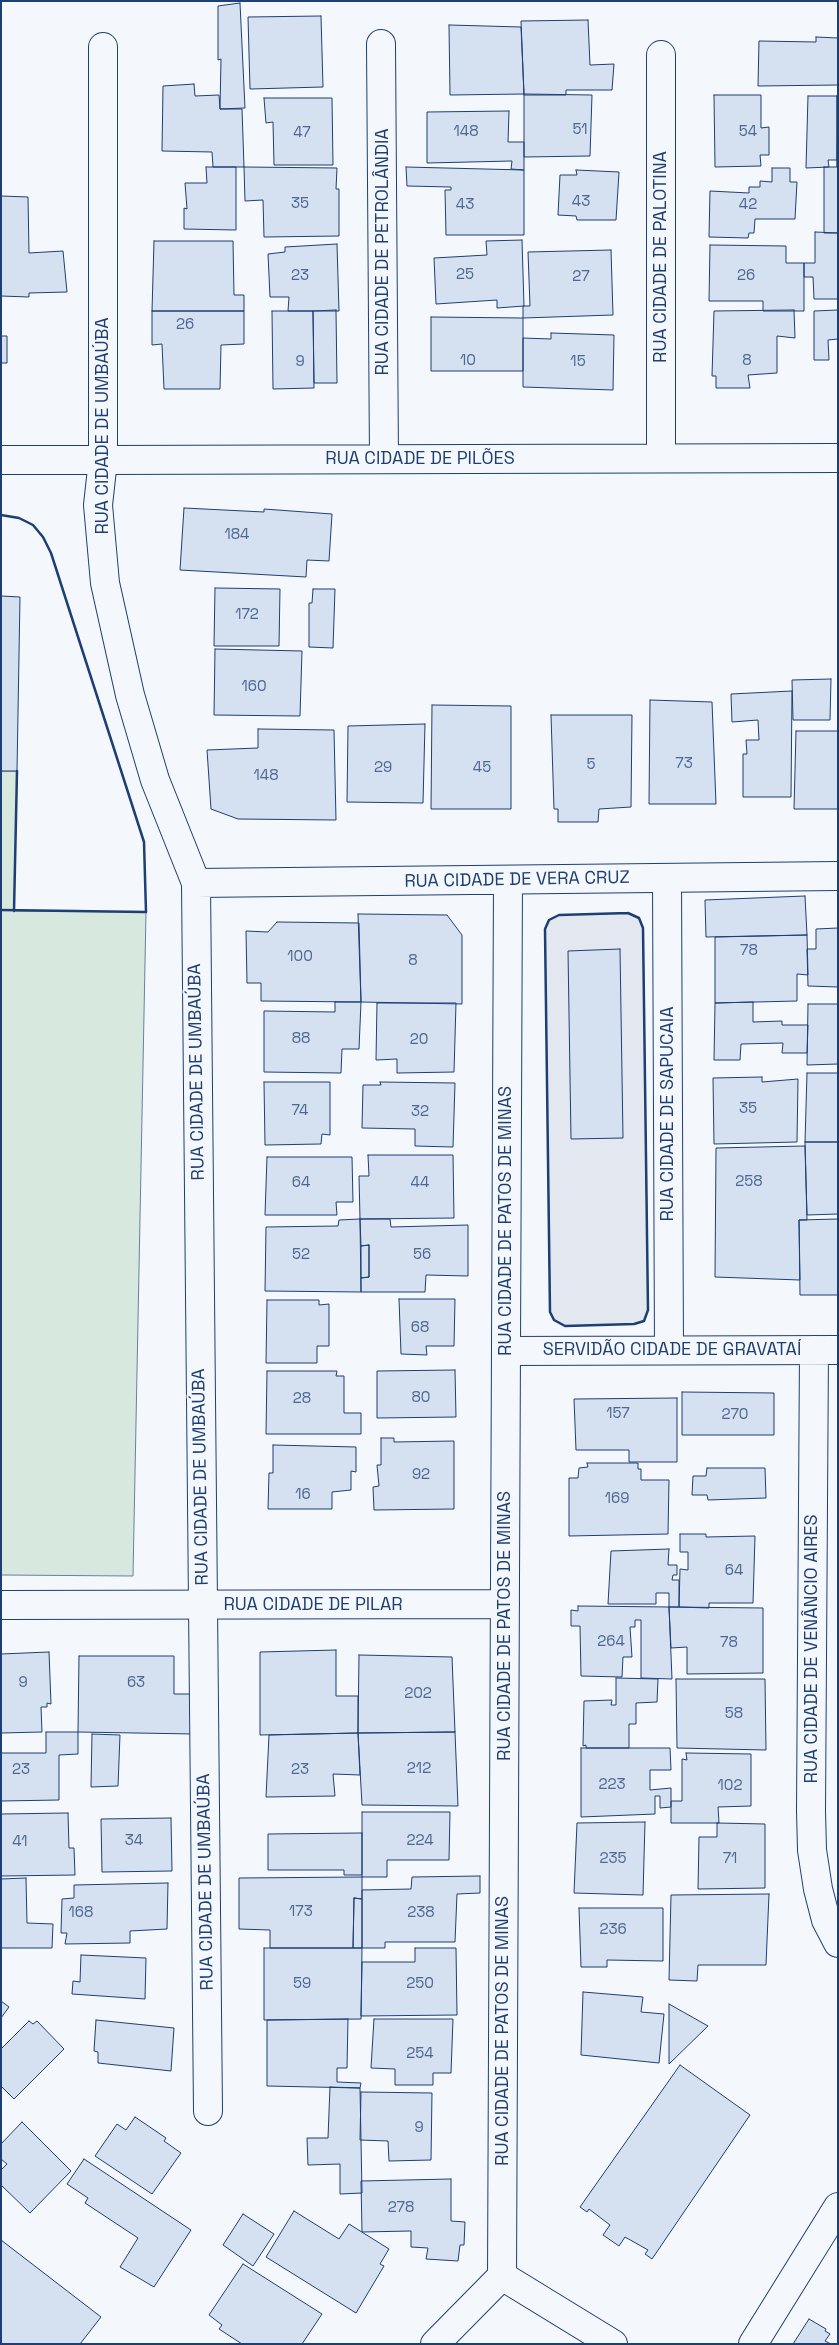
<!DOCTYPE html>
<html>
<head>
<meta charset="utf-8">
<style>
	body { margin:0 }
	#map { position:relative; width:839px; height:2345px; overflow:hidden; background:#f4f7fb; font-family:"Space Grotesk",sans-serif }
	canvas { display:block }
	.frame { position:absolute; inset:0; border:2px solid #1d3f73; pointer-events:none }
</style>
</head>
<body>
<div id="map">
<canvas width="839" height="2345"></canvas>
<div class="frame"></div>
</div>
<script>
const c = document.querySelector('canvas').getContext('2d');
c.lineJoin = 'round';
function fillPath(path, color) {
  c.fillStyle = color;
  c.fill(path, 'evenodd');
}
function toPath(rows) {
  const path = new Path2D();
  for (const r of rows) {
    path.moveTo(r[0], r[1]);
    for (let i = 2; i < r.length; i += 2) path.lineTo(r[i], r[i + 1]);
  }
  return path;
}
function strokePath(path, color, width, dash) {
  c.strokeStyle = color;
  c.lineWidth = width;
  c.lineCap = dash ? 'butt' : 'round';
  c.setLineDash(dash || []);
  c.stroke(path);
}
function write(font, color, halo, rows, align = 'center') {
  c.font = font + ' "Space Grotesk",sans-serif';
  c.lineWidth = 4;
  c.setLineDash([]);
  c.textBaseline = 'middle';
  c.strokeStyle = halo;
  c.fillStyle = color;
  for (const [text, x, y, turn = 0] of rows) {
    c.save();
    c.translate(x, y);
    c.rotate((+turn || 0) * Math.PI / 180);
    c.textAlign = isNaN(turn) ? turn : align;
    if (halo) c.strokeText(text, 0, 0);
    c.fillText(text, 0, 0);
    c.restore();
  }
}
const green = toPath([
	[1,771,17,771,14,911,146,912,133,1576,1,1575,1,771]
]);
fillPath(green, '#d7e8df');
strokePath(green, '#687fa3', 1);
const parking = toPath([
	[628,913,639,918,643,928,648,1310,644,1321,634,1324,565,1326,554,1320,550,1312,545,929,549,920,559,915,628,913]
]);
fillPath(parking, '#e3e8f0');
strokePath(parking, '#687fa3', 1);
const building = toPath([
	[240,3,245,108,220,109,221,59,218,60,218,6,240,3],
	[321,16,323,87,250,89,248,17,321,16],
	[588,20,590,65,614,64,612,90,566,90,566,95,524,95,521,21,588,20],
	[449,25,521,27,524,94,450,95,449,25],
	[816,37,838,38,838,85,758,86,759,41,816,42,816,37],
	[194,84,195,96,219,95,220,109,242,109,244,167,213,167,212,152,162,151,163,86,194,84],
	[524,94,592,95,590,156,524,157,524,94],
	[714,95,761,95,761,128,769,127,769,155,760,155,761,166,715,167,714,95],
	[808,96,837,96,837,160,828,160,829,167,806,168,808,96],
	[837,96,838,96,837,167,837,96],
	[264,98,332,98,333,165,274,165,273,122,266,123,264,98],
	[509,111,508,142,524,142,524,170,511,169,512,161,427,163,427,112,509,111],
	[206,167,236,167,236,230,184,229,184,208,187,209,185,183,207,183,206,167],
	[244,167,337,168,336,189,339,189,339,236,264,237,263,200,245,201,244,167],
	[406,167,524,170,524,235,446,235,445,190,451,190,451,187,407,186,406,167],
	[824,167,838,167,838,233,824,233,824,167],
	[772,168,790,168,790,182,797,182,795,219,755,219,754,233,749,233,748,238,709,237,710,191,749,193,749,187,760,187,760,181,772,182,772,168],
	[576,170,619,172,616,220,577,220,576,216,558,215,560,175,577,175,576,170],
	[1,196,28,197,29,253,63,251,67,292,29,293,29,297,1,296,1,196],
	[815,232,838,233,838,299,814,299,813,277,804,277,804,263,815,263,815,232],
	[522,240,524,306,497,308,497,300,436,304,434,258,487,255,486,241,522,240],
	[154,241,233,241,234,295,244,295,244,311,152,311,154,241],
	[337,244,339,311,288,311,289,297,270,297,268,254,285,252,285,247,337,244],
	[710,245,786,246,786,263,804,263,804,311,763,311,763,301,709,301,710,245],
	[611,250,613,315,523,318,523,306,530,306,528,252,611,250],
	[336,310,337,383,314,383,313,311,336,310],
	[794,310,795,338,777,336,777,373,748,375,750,388,716,388,716,376,712,376,714,311,794,310],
	[838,310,838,339,828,340,829,360,814,360,814,311,838,310],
	[152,311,244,311,244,344,221,345,220,389,164,389,162,344,152,345,152,311],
	[272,311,313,311,314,388,273,389,272,311],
	[431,317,523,318,523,371,431,371,431,317],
	[551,333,614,335,613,390,523,387,523,338,551,339,551,333],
	[1,336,7,336,7,363,1,363,1,336],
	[184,508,264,512,264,509,332,514,329,561,307,560,306,577,180,570,184,508],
	[215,588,280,589,279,646,214,646,215,588],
	[313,589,335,589,333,648,309,647,309,603,312,603,313,589],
	[1,596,20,597,17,771,1,771,1,596],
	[215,649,302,651,300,716,214,715,215,649],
	[831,679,830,720,793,720,792,680,831,679],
	[792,691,791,797,743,797,743,754,747,754,746,740,759,740,758,720,732,722,731,694,792,691],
	[650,700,712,702,716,804,649,804,650,700],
	[432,705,511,706,511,809,431,809,432,705],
	[551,715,632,715,631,807,599,809,598,822,558,822,558,809,554,809,551,715],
	[425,724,423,803,347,802,348,726,425,724],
	[258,729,334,730,336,820,238,819,211,809,207,750,258,748,258,729],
	[796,731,838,731,838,809,794,809,796,731],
	[805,896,807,935,706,937,705,900,805,896],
	[358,914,447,915,462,935,462,1004,361,1002,358,914],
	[277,922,359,923,361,1002,261,1001,261,983,247,983,246,931,268,932,277,922],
	[838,928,838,987,808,986,807,949,816,949,816,929,838,928],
	[807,935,808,975,797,974,797,1001,715,1003,715,937,807,935],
	[620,949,623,1138,571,1139,568,951,620,949],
	[335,1002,361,1002,359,1049,342,1049,341,1073,264,1072,264,1011,335,1012,335,1002],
	[753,1002,753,1022,782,1021,782,1025,808,1025,807,1053,782,1053,783,1043,741,1044,740,1060,714,1060,715,1003,753,1002],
	[377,1003,456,1003,454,1072,397,1073,397,1059,376,1060,377,1003],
	[808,1004,838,1004,838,1064,807,1065,808,1004],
	[807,1073,838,1073,838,1142,805,1142,807,1073],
	[762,1077,762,1082,798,1079,797,1142,714,1144,713,1078,762,1077],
	[264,1082,330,1082,330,1135,322,1134,321,1144,265,1145,264,1082],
	[380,1082,455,1083,453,1147,415,1146,415,1129,362,1128,363,1085,381,1085,380,1082],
	[805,1142,838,1142,838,1214,807,1215,805,1142],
	[805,1146,807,1220,799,1220,800,1280,715,1277,716,1148,805,1146],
	[368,1155,453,1155,454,1218,360,1219,359,1176,369,1176,368,1155],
	[267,1157,352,1157,353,1202,336,1202,337,1215,265,1215,267,1157],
	[360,1219,361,1292,265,1291,266,1227,338,1226,339,1220,360,1219],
	[360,1219,390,1219,391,1227,468,1225,468,1276,426,1275,425,1292,361,1292,361,1278,369,1277,369,1245,361,1246,360,1219],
	[838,1219,838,1295,800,1295,799,1220,838,1219],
	[369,1245,369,1277,361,1278,361,1246,369,1245],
	[399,1299,455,1299,454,1346,426,1346,427,1355,401,1354,399,1299],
	[267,1300,319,1300,319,1305,329,1304,329,1346,317,1346,317,1363,266,1363,267,1300],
	[455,1370,456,1417,377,1418,377,1371,455,1370],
	[267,1371,337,1371,336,1376,344,1376,344,1413,361,1413,361,1434,266,1434,267,1371],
	[682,1392,774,1393,774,1435,682,1435,682,1392],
	[677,1398,677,1462,629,1462,629,1450,576,1450,574,1399,677,1398],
	[381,1438,394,1438,394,1442,454,1441,454,1509,374,1510,373,1487,379,1486,377,1465,381,1465,381,1438],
	[273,1445,356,1447,356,1472,351,1471,351,1490,332,1492,332,1509,268,1509,269,1473,273,1473,273,1445],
	[587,1463,638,1463,638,1469,641,1469,641,1480,669,1480,668,1534,569,1536,569,1478,578,1478,579,1468,588,1467,587,1463],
	[707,1468,765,1468,766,1498,708,1500,707,1495,692,1495,693,1476,706,1476,707,1468],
	[680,1534,706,1534,706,1537,755,1536,753,1603,709,1603,709,1608,679,1607,680,1569,688,1570,688,1552,680,1552,680,1534],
	[669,1549,668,1565,677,1565,677,1575,673,1575,672,1580,679,1580,679,1607,669,1607,669,1593,656,1593,656,1604,608,1604,611,1551,669,1549],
	[578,1606,669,1607,672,1679,641,1678,641,1620,635,1620,635,1627,630,1627,632,1657,623,1657,622,1677,581,1676,580,1626,571,1626,571,1610,578,1611,578,1606],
	[669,1607,763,1608,763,1673,687,1674,687,1647,671,1648,669,1607],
	[336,1650,336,1696,358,1696,358,1733,260,1735,260,1652,336,1650],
	[49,1652,51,1704,47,1703,47,1707,41,1707,42,1732,1,1733,1,1654,49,1652],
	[359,1655,452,1657,455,1732,358,1733,359,1655],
	[79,1656,174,1656,174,1694,194,1694,194,1734,78,1732,79,1656],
	[616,1678,658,1679,657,1702,636,1703,636,1724,629,1724,629,1748,586,1748,586,1745,583,1746,584,1701,612,1700,611,1705,616,1705,616,1678],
	[676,1679,765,1679,766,1750,677,1748,676,1679],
	[46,1732,78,1732,78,1754,59,1755,59,1800,1,1801,1,1753,46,1753,46,1732],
	[455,1732,458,1806,362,1805,358,1733,455,1732],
	[358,1733,360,1775,333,1774,335,1796,266,1797,269,1735,358,1733],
	[92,1734,120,1735,118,1786,91,1787,92,1734],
	[581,1748,670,1748,671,1770,650,1770,650,1790,671,1788,671,1807,660,1808,660,1796,655,1796,655,1814,581,1817,581,1748],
	[686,1753,751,1754,751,1806,718,1807,719,1823,671,1823,671,1801,682,1801,682,1759,687,1760,686,1753],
	[362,1812,450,1812,449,1860,387,1860,387,1877,362,1877,362,1812],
	[68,1813,69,1848,74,1848,75,1875,1,1876,1,1814,68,1813],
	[171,1818,172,1871,102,1872,101,1819,171,1818],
	[645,1822,643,1895,574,1893,577,1823,645,1822],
	[717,1823,765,1824,765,1888,698,1889,699,1837,717,1837,717,1823],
	[362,1833,362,1875,344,1875,344,1870,268,1870,268,1834,362,1833],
	[480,1876,480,1893,457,1894,455,1942,385,1942,385,1948,362,1948,362,1890,411,1889,412,1877,480,1876],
	[362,1877,362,1899,354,1898,353,1948,270,1948,270,1930,239,1929,239,1878,362,1877],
	[26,1878,27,1923,53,1924,52,1948,1,1948,1,1879,26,1878],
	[168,1883,167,1929,130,1931,130,1943,65,1944,67,1933,61,1933,62,1899,74,1898,74,1885,168,1883],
	[769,1894,766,1965,698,1965,697,1981,669,1980,671,1895,769,1894],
	[354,1898,362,1899,362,1948,353,1948,354,1898],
	[579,1908,663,1908,663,1961,607,1960,607,1967,581,1967,579,1908],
	[264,1948,362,1948,361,2019,264,2020,264,1948],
	[415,1948,456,1948,457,2015,361,2016,362,1962,415,1962,415,1948],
	[81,1955,146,1958,145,1999,72,1994,73,1981,80,1982,81,1955],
	[583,1992,643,1997,641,2012,664,2014,659,2063,581,2055,583,1992],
	[1,2001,9,2007,1,2018,1,2001],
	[669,2004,708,2026,669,2064,669,2004],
	[348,2019,347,2068,337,2068,337,2082,361,2083,360,2088,267,2086,267,2020,348,2019],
	[374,2019,453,2019,451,2073,433,2073,433,2085,395,2085,395,2069,371,2068,374,2019],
	[96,2020,174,2028,171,2071,98,2063,98,2052,94,2051,96,2020],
	[29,2021,33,2024,37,2021,64,2049,14,2099,1,2086,1,2049,29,2021],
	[680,2065,750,2115,652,2259,645,2254,648,2250,625,2237,619,2246,603,2235,610,2225,589,2209,587,2212,580,2207,680,2065],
	[330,2087,360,2088,362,2193,340,2194,340,2164,308,2165,307,2138,328,2138,330,2087],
	[361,2092,432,2093,431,2160,389,2161,388,2141,360,2140,361,2092],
	[135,2117,166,2138,164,2141,181,2153,152,2194,95,2156,117,2124,126,2130,135,2117],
	[22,2122,71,2171,30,2213,1,2185,1,2170,7,2164,1,2159,1,2144,22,2122],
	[84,2159,191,2230,154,2287,120,2267,138,2238,85,2203,88,2198,67,2184,84,2159],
	[451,2179,451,2221,465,2222,464,2245,460,2245,458,2261,426,2259,428,2248,411,2247,411,2231,362,2232,361,2181,451,2179],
	[294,2211,339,2239,349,2224,389,2249,380,2264,384,2266,356,2313,266,2257,294,2211],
	[243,2214,274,2234,253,2266,223,2245,243,2214],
	[1,2240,101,2317,80,2344,1,2344,1,2240],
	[243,2264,322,2314,302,2344,242,2344,219,2329,222,2325,209,2315,243,2264],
	[809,2319,826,2329,825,2331,830,2334,825,2341,831,2344,793,2344,809,2319]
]);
fillPath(building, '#d5e0f0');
strokePath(building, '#1d3f73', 1);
const street = toPath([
	[381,44,384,459],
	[103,47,103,460,838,458],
	[661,458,661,55],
	[667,878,669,1350],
	[814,1350,811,1811,812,1850,818,1889,826,1920,838,1943],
	[506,1351,838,1350],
	[203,1605,208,2111]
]);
const secondary = toPath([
	[1,460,103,460,98,505,105,583,130,695,155,780,196,883,203,1605],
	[196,883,838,876],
	[1,1605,505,1604],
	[502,2276,613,2344],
	[435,2344,502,2276,508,880],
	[753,2344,838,2207]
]);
strokePath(street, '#1d3f73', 30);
strokePath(secondary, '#1d3f73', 30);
strokePath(street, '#f4f7fb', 28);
strokePath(secondary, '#f4f7fb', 28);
strokePath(toPath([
	[1,515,19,518,33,525,43,537,51,553,144,842,146,912,1,910],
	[14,911,17,771],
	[628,913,639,918,643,928,648,1310,644,1321,634,1324,565,1326,554,1320,550,1312,545,929,549,920,559,915,628,913]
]), '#1d3f73', 2.5);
write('15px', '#4b6792', null, [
	["51",580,130],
	["148",466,132],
	["54",748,132],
	["47",302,133],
	["43",581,202],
	["35",300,204],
	["43",465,205],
	["42",748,205],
	["25",465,275],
	["23",300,276],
	["26",746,276],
	["27",581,277],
	["26",185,325],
	["10",468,361],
	["8",747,361],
	["9",300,362],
	["15",578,362],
	["184",237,535],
	["172",247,615],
	["160",254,687],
	["73",684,764],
	["5",591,765],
	["29",383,768],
	["45",482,768],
	["148",266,776],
	["78",749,951],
	["100",300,957],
	["8",413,961],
	["88",301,1039],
	["20",419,1040],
	["35",748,1109],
	["74",300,1111],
	["32",420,1112],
	["258",749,1182],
	["64",301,1183],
	["44",420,1183],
	["52",301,1255],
	["56",422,1255],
	["68",420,1328],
	["80",421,1398],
	["28",302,1399],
	["157",618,1414],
	["270",735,1415],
	["92",421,1475],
	["16",303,1495],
	["169",617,1499],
	["64",734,1571],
	["264",611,1642],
	["78",729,1643],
	["9",23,1683],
	["63",136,1683],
	["202",418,1694],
	["58",734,1714],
	["212",419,1769],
	["23",21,1770],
	["23",300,1770],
	["223",612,1785],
	["102",730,1786],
	["34",134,1841],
	["224",420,1841],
	["41",20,1842],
	["235",613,1859],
	["71",730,1859],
	["173",301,1912],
	["168",81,1913],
	["238",421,1913],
	["236",613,1930],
	["59",302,1984],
	["250",420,1984],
	["254",420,2054],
	["9",419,2128],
	["278",401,2208]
]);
write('18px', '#1d3f73', '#f4f7fb', [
	["RUA CIDADE DE PETROLÂNDIA",383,252,-90],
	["RUA CIDADE DE PALOTINA",661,257,-90],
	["RUA CIDADE DE UMBAÚBA",103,426,-90],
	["RUA CIDADE DE PILÕES",420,459],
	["RUA CIDADE DE VERA CRUZ",517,880,-1],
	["RUA CIDADE DE UMBAÚBA",197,1072,-91],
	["RUA CIDADE DE SAPUCAIA",668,1114,-90],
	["RUA CIDADE DE PATOS DE MINAS",506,1221,-90],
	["SERVIDÃO CIDADE DE GRAVATAÍ",672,1350],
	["RUA CIDADE DE UMBAÚBA",201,1477,-91],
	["RUA CIDADE DE PILAR",313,1605],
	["RUA CIDADE DE PATOS DE MINAS",505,1626,-90],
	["RUA CIDADE DE VENÂNCIO AIRES",812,1649,-90],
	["RUA CIDADE DE UMBAÚBA",206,1882,-91],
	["RUA CIDADE DE PATOS DE MINAS",503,2031,-90]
]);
</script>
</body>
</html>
